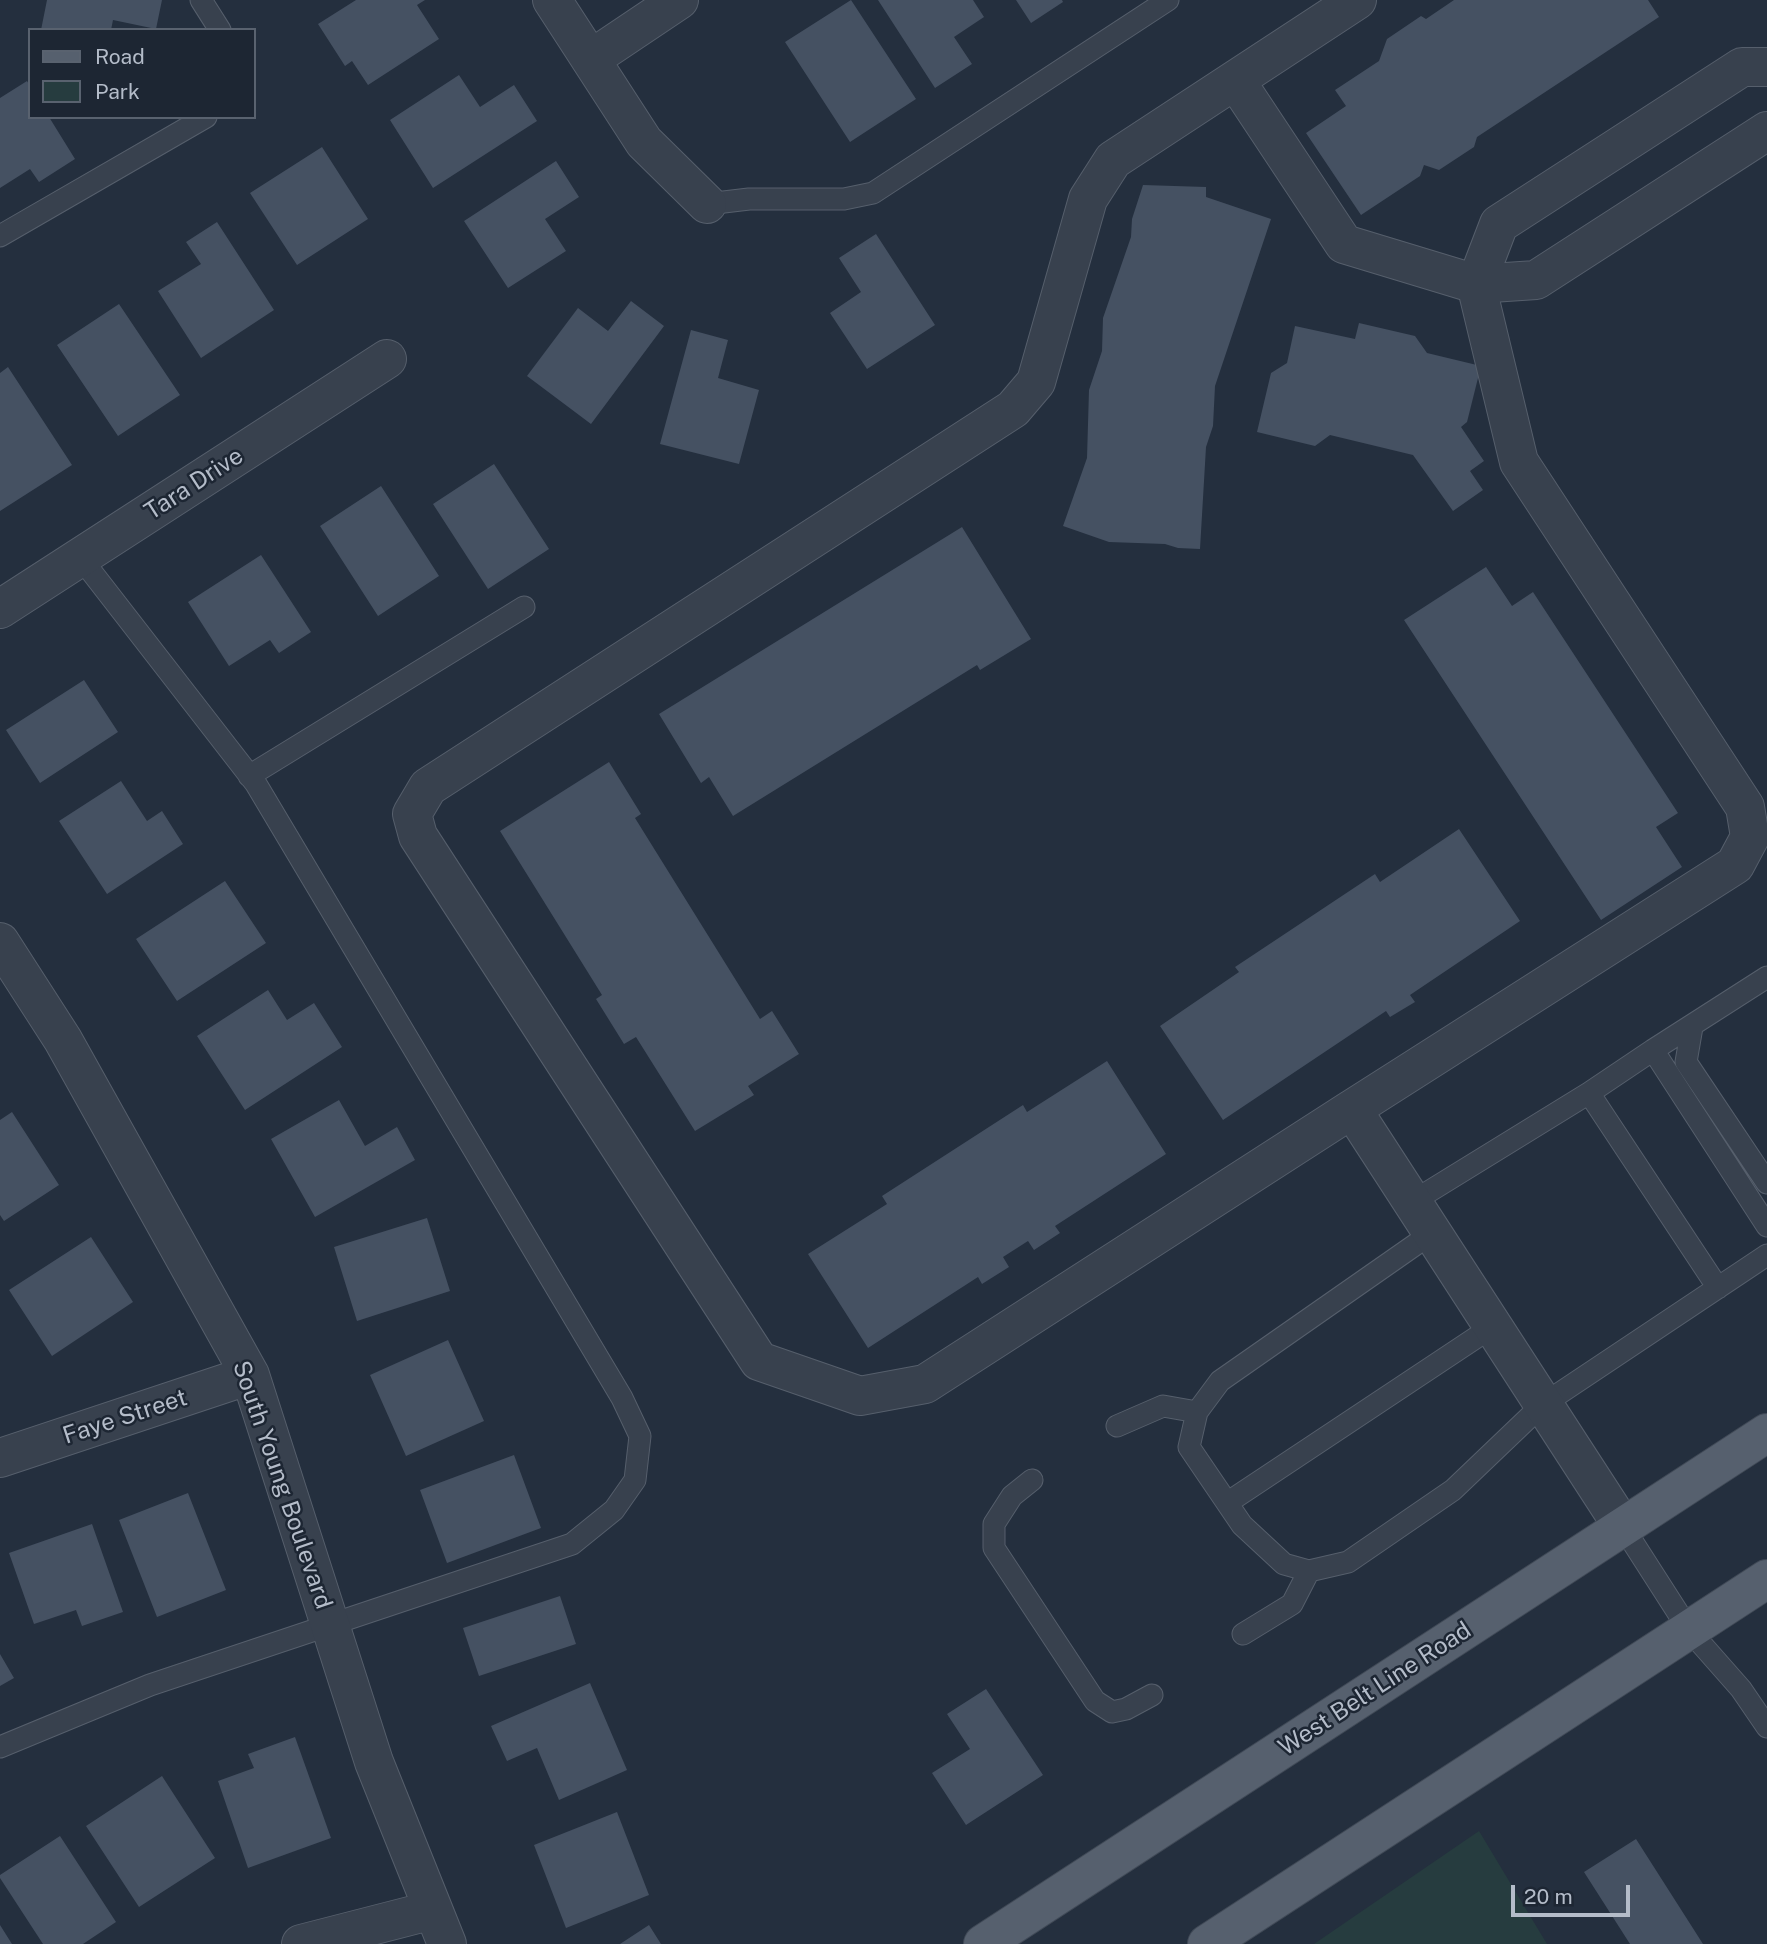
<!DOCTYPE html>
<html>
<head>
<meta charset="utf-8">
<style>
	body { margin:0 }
	#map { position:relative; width:1767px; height:1944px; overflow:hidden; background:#242f3e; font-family:"Public Sans",sans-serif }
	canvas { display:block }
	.legend { position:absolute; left:28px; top:28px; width:228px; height:91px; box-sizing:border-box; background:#1d2633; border:2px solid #59626f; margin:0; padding:9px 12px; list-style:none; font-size:21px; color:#b4bcc9 }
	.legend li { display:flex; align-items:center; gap:14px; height:35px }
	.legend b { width:35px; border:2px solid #59626f }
	.scale { position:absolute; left:1511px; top:1885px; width:119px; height:32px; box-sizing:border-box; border:4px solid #b4bcc9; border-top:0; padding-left:9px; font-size:21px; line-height:24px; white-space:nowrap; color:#b4bcc9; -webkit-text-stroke:5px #1d2633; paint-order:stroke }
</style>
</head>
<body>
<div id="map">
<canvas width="1767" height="1944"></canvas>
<ul class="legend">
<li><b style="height:9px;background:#56606e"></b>Road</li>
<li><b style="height:19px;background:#263c3f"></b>Park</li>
</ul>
<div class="scale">20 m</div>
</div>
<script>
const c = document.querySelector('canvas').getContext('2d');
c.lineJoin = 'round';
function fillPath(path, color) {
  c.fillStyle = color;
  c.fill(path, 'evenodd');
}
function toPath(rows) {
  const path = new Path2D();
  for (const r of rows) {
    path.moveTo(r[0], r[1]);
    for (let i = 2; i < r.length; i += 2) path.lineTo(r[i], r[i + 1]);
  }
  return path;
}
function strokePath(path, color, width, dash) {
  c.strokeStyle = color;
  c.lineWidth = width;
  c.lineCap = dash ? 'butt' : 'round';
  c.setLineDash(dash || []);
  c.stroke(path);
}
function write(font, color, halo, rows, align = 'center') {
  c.font = font + ' "Public Sans",sans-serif';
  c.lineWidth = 5;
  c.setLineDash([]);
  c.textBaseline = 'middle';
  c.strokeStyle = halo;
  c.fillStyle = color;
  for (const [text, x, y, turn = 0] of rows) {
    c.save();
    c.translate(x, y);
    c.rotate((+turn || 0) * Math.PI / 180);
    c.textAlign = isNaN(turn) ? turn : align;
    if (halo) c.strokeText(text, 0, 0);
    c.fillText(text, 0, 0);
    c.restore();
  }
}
fillPath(toPath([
	[1479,1831,1547,1944,1314,1944]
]), '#263c3f');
fillPath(toPath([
	[47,0,162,0,156,29,113,20,111,30,41,30],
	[356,0,425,0,417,5,439,39,368,85,352,61,345,66,318,24],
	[851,0,916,99,850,142,785,42],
	[878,0,973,0,984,17,954,37,972,64,935,88],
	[1016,0,1062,0,1063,2,1031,23],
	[1454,0,1648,0,1659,17,1477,137,1474,147,1439,170,1424,165,1420,176,1361,215,1306,133,1346,106,1335,90,1379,61,1387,39,1421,16,1426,19],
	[459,75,480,107,514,85,537,121,433,188,390,120],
	[27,81,30,86,30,117,49,117,75,159,39,182,30,169,0,188,0,98],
	[322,147,368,219,297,265,250,193],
	[556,161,579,197,545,219,566,251,508,288,464,221],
	[1143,185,1206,187,1206,197,1271,219,1215,386,1213,426,1206,447,1200,549,1178,548,1165,544,1109,542,1063,526,1087,458,1089,390,1102,351,1103,318,1131,237,1132,219],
	[217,222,274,310,201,358,158,291,201,264,186,242],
	[876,234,935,325,867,369,830,313,861,292,839,258],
	[631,301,664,326,591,424,527,376,578,308,608,331],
	[119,304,180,395,118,436,57,345],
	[1359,323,1415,336,1427,353,1481,366,1467,422,1461,427,1484,461,1470,471,1483,490,1453,511,1413,455,1330,435,1315,446,1257,432,1271,373,1287,363,1295,326,1355,339],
	[691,330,728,340,718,378,759,390,739,464,660,444],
	[8,367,72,465,0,511,0,373],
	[494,464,549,549,488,589,433,504],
	[381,486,439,576,378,616,320,526],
	[962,527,1031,639,980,670,977,665,733,816,709,777,701,783,659,714],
	[261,555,311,632,279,653,270,640,229,666,188,602],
	[1486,567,1512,606,1533,592,1678,813,1656,827,1682,867,1601,920,1404,620],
	[84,680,118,732,40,783,6,730],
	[609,762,641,814,635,818,760,1019,772,1011,799,1054,748,1086,754,1095,695,1131,636,1037,624,1044,596,999,602,995,500,831],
	[121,781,147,821,162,811,183,844,107,894,59,821],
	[1459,829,1520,921,1410,995,1415,1002,1390,1017,1386,1011,1223,1120,1160,1026,1239,972,1235,967,1375,874,1380,882],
	[225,881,266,943,177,1001,136,939],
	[268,990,287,1020,314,1003,342,1047,245,1110,197,1036],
	[1107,1061,1166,1154,1055,1226,1060,1233,1034,1250,1028,1241,1003,1257,1009,1267,982,1284,978,1277,868,1348,808,1254,887,1204,882,1196,1023,1105,1027,1112],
	[339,1100,365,1146,397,1127,415,1160,315,1217,271,1139],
	[12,1112,59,1185,4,1221,0,1215,0,1120],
	[427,1218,450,1291,357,1321,334,1247],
	[91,1237,133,1302,52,1356,9,1290],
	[448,1340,484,1421,406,1456,370,1375],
	[514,1455,541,1528,447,1563,420,1490],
	[188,1493,226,1590,157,1617,119,1520],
	[92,1524,123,1612,82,1626,76,1610,34,1624,9,1553],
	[560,1596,576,1644,479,1676,463,1628],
	[0,1654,14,1678,0,1686],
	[590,1683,627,1770,559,1800,537,1748,507,1761,491,1726],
	[986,1689,1043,1775,966,1825,932,1773,970,1749,947,1714],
	[295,1737,331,1838,248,1868,218,1781,254,1768,248,1754],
	[162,1776,215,1858,139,1907,86,1826],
	[617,1812,649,1895,566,1928,534,1845],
	[60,1836,116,1922,83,1944,43,1944,0,1878,0,1875],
	[1636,1839,1703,1944,1630,1944,1584,1872],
	[0,1925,12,1944,0,1944],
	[649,1925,661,1944,620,1944]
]), '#455162');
const service = toPath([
	[201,0,220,30],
	[707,204,749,199,844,199,873,193,1168,0],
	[0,236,206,117],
	[249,776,524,607],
	[1767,977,1653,1050,1767,1226],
	[1692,1027,1686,1062,1767,1183],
	[1653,1050,1589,1093,1718,1288],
	[1412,1202,1589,1093],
	[1432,1233,1220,1381,1197,1412,1189,1447,1242,1525,1284,1564,1309,1571,1348,1562,1453,1490,1542,1405,1767,1255],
	[1117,1426,1163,1406,1197,1412],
	[1032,1480,1012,1496,994,1524,994,1548,1095,1701,1112,1712,1126,1709,1152,1695],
	[1227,1503,1492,1327],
	[1623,1527,1689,1630,1741,1689,1767,1727],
	[1243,1634,1292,1604,1309,1571],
	[0,1747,150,1685,572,1544,614,1510,635,1480,640,1436,622,1398,256,784,80,557]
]);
const minor = toPath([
	[552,0,644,142,707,204],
	[591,59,679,0],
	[1236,81,1344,244,1476,284,1536,280,1767,131],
	[0,609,387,359],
	[0,942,63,1040,250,1375,374,1762,447,1944],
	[1352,1109,925,1384,860,1396,759,1361,418,836,412,814,428,787,1013,409,1036,382,1088,199,1113,160,1357,0],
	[0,1458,250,1375],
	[1623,1527,1352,1109,1735,865,1750,837,1745,807,1519,462,1476,284,1499,224,1742,67,1767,67],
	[301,1944,433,1910]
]);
const primary = toPath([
	[983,1944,1767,1433],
	[1207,1944,1767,1579]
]);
strokePath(service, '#565f6c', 23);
strokePath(minor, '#565f6c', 40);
strokePath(primary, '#414a57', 40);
strokePath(service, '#38414e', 21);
strokePath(minor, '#38414e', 38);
strokePath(primary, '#56606e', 38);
write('24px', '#b4bcc9', '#1d2633', [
	["Tara Drive",194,484,-33],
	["Faye Street",125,1417,-18],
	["South Young Boulevard",282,1485,71],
	["West Belt Line Road",1375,1689,-33]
]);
</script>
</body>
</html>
